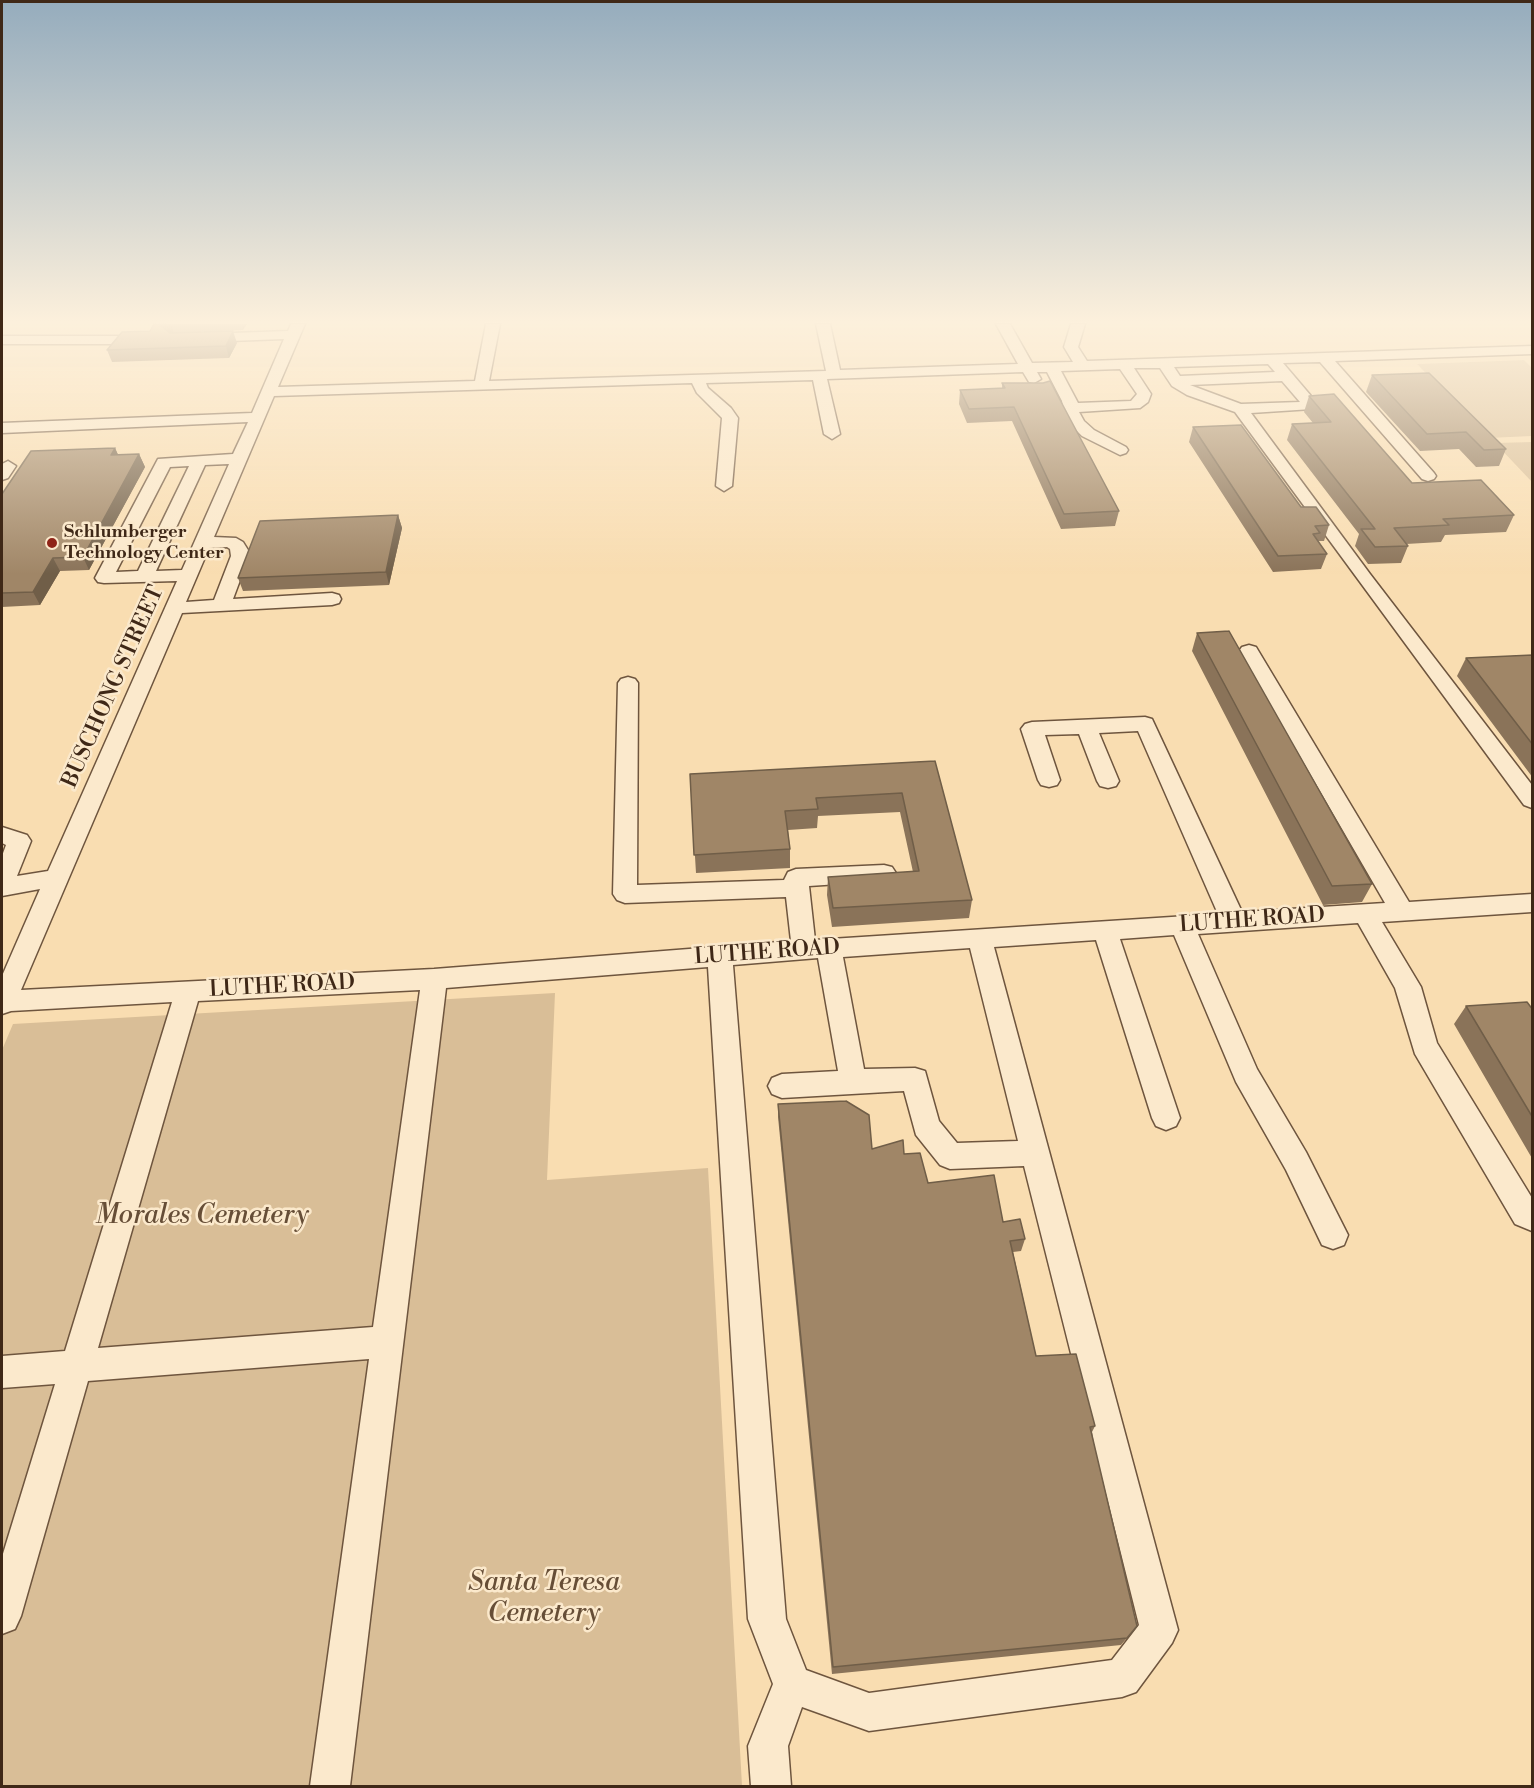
<!DOCTYPE html>
<html>
<head>
<meta charset="utf-8">
<style>
	body { margin:0 }
	#map { position:relative; width:1534px; height:1788px; overflow:hidden; background:#f9ddb1; font-family:"Libre Bodoni",serif }
	canvas { display:block }
	.frame { position:absolute; inset:0; border:3px solid #3f2817; pointer-events:none }
</style>
</head>
<body>
<div id="map">
<canvas width="1534" height="1788"></canvas>
<div class="frame"></div>
</div>
<script>
const c = document.querySelector('canvas').getContext('2d');
c.lineJoin = 'round';
function fillPath(path, color) {
  c.fillStyle = color;
  c.fill(path, 'evenodd');
}
function toPath(rows) {
  const path = new Path2D();
  for (const r of rows) {
    path.moveTo(r[0], r[1]);
    for (let i = 2; i < r.length; i += 2) path.lineTo(r[i], r[i + 1]);
  }
  return path;
}
function strokePath(path, color, width, dash) {
  c.strokeStyle = color;
  c.lineWidth = width;
  c.lineCap = dash ? 'butt' : 'round';
  c.setLineDash(dash || []);
  c.stroke(path);
}
function write(font, color, halo, rows, align = 'center') {
  c.font = font + ' "Libre Bodoni",serif';
  c.lineWidth = 5;
  c.setLineDash([]);
  c.textBaseline = 'middle';
  c.strokeStyle = halo;
  c.fillStyle = color;
  for (const [text, x, y, turn = 0] of rows) {
    c.save();
    c.translate(x, y);
    c.rotate((+turn || 0) * Math.PI / 180);
    c.textAlign = isNaN(turn) ? turn : align;
    if (halo) c.strokeText(text, 0, 0);
    c.fillText(text, 0, 0);
    c.restore();
  }
}
fillPath(toPath([
	[1524,360,1532,368,1532,436,1489,438,1417,364],
	[1532,442,1532,482,1495,443],
	[555,993,547,1180,708,1168,742,1786,2,1786,2,1050,13,1024]
]), '#d9be97');
const minor = toPath([
	[291,324,305,324,278,387,475,381,486,324,500,324,489,381,826,371,816,324,830,324,840,370,1018,364,996,324,1010,324,1032,363,1073,362,1064,347,1071,324,1085,324,1078,347,1087,361,1532,346,1532,354,1335,361,1434,473,1436,476,1434,479,1428,481,1422,479,1320,362,1283,363,1317,403,1312,409,1251,413,1370,574,1532,785,1532,808,1524,805,1235,412,1187,395,1172,386,1160,368,1134,368,1151,394,1148,402,1140,408,1079,412,1084,421,1094,430,1126,447,1128,450,1126,453,1120,455,1082,436,1072,426,1064,413,1062,401,1047,372,1037,372,1041,379,1034,383,1029,382,1023,372,827,379,840,434,832,439,824,434,813,380,706,383,708,388,731,408,738,418,732,486,724,491,716,486,722,418,697,393,692,383,274,396,214,537,236,538,243,542,248,550,249,556,233,599,332,593,339,595,341,599,339,603,332,605,182,613,21,990,434,969,791,941,786,897,625,903,617,900,613,894,618,683,621,679,628,677,635,679,638,683,637,885,784,880,788,872,796,869,884,865,892,867,896,873,892,879,884,881,809,886,815,940,1218,914,1138,731,1099,733,1119,781,1116,786,1108,788,1100,786,1097,781,1079,734,1045,735,1060,780,1057,785,1049,787,1041,785,1038,780,1021,729,1025,724,1032,722,1145,717,1152,719,1242,912,1385,903,1239,651,1242,647,1249,645,1256,647,1409,902,1532,894,1532,912,1382,922,1421,987,1437,1043,1532,1198,1532,1231,1515,1224,1415,1054,1395,988,1358,923,1198,934,1257,1069,1306,1152,1348,1235,1344,1245,1333,1249,1322,1245,1286,1170,1236,1082,1174,935,1120,939,1180,1118,1176,1126,1166,1130,1156,1126,1152,1118,1096,940,994,947,1178,1630,1172,1643,1136,1692,1122,1697,869,1731,802,1707,788,1746,791,1786,751,1786,748,1746,773,1684,748,1619,708,967,446,988,350,1786,310,1786,369,1359,88,1381,21,1616,15,1629,2,1634,2,1557,55,1384,2,1388,2,1356,65,1351,172,1002,11,1011,2,1014,2,976,40,889,2,896,2,856,6,845,2,843,2,827,27,835,31,841,17,876,48,871,177,581,104,583,98,582,95,578,158,459,233,454,248,422,2,433,2,423,252,413,284,339,203,342,196,338,203,334,288,331,291,324],
	[1268,364,1275,372,1180,376,1174,367,1268,364],
	[1120,369,1137,394,1131,401,1078,403,1061,371,1120,369],
	[1282,381,1300,402,1241,404,1190,385,1282,381],
	[229,464,182,570,156,571,205,465,229,464],
	[189,466,138,571,116,572,170,467,189,466],
	[227,547,230,549,231,556,214,600,186,602,209,548,227,547],
	[970,948,1018,1141,957,1143,939,1121,925,1071,915,1068,864,1069,843,957,970,948],
	[818,958,838,1071,782,1074,772,1078,768,1086,772,1094,782,1098,904,1091,916,1135,940,1165,950,1169,1024,1166,1139,1625,1112,1660,869,1693,806,1670,786,1619,733,965,818,958],
	[420,990,373,1327,98,1348,198,1001,420,990],
	[2,336,121,336,128,340,121,344,2,344,2,336],
	[8,461,16,466,8,478,2,480,2,464,8,461]
]);
strokePath(minor, '#6e553e', 3);
fillPath(minor, '#fbe9cc');
fillPath(toPath([
	[154,324,247,324,243,330,173,333,237,343,229,358,112,362,107,350,150,331],
	[1372,375,1506,449,1499,466,1476,467,1459,449,1420,451,1366,392],
	[1002,383,1119,511,1115,526,1061,529,1012,421,967,423,959,404,960,390,1002,388],
	[1309,396,1412,483,1514,515,1506,532,1445,535,1441,542,1406,544,1408,546,1401,563,1368,564,1355,546,1359,534,1287,440,1292,424,1313,423,1304,412],
	[1193,427,1301,507,1329,525,1324,541,1318,541,1327,554,1321,569,1273,572,1189,442],
	[115,448,118,455,139,454,145,467,89,570,60,571,40,605,2,607,2,494],
	[398,515,402,528,389,585,243,591,238,578],
	[1197,633,1372,884,1362,902,1323,905,1192,651],
	[1533,655,1533,778,1457,676,1466,658],
	[935,761,972,900,969,918,832,927,827,895,828,877,913,872,900,812,818,816,817,828,788,830,790,849,790,868,696,873,690,774],
	[1466,1006,1533,1010,1533,1160,1454,1024],
	[778,1104,872,1149,904,1154,928,1183,1003,1222,1025,1239,1021,1251,1013,1252,1036,1356,1095,1426,1092,1432,1127,1638,1121,1645,832,1674,778,1117]
]), '#8a7359');
fillPath(toPath([
	[165,324,171,324,174,333,165,338,161,326],
	[241,324,247,324,243,330],
	[233,331,237,343,229,358,226,346],
	[115,448,121,461,111,455],
	[139,454,145,467,89,570,83,557],
	[398,515,402,528,389,585,386,572],
	[53,558,60,571,40,605,33,592]
]), '#705e48');
const building = toPath([
	[154,324,165,324,161,326,170,333,233,331,226,346,107,350,122,332,150,331,154,324],
	[1429,373,1506,449,1484,450,1466,432,1427,434,1372,375,1429,373],
	[1050,381,1119,511,1064,514,1014,407,969,409,960,390,1005,388,1002,383,1043,383,1050,381],
	[1334,394,1412,483,1481,480,1514,515,1443,519,1449,525,1394,528,1408,546,1375,547,1361,529,1375,529,1292,424,1331,422,1309,396,1334,394],
	[1241,425,1301,507,1316,507,1329,525,1315,526,1320,533,1313,534,1327,554,1278,556,1193,427,1241,425],
	[115,448,111,455,139,454,83,557,53,558,33,592,2,593,2,494,31,451,115,448],
	[398,515,386,572,238,578,260,521,398,515],
	[1229,631,1372,884,1332,886,1197,633,1229,631],
	[1533,655,1533,745,1466,658,1533,655],
	[935,761,972,900,833,908,828,877,919,871,902,793,816,798,818,809,785,811,790,849,694,855,690,774,935,761],
	[1527,1002,1533,1010,1533,1118,1466,1006,1527,1002],
	[846,1101,869,1115,872,1149,903,1140,904,1154,920,1153,928,1183,994,1175,1003,1222,1020,1219,1025,1239,1010,1241,1036,1356,1076,1354,1095,1426,1090,1427,1137,1626,1127,1638,833,1667,778,1104,846,1101]
]);
fillPath(building, '#a08667');
strokePath(building, '#705e48', 1.5);
const sky = c.createLinearGradient(0, 0, 0, 574);
sky.addColorStop(0, '#95acbd');
sky.addColorStop(0.56, '#fcf0dc');
sky.addColorStop(1, '#fcf0dc00');
c.fillStyle = sky;
c.fillRect(0, 0, 1534, 574);
for (const [x, y, r, color] of [
	[52,543,6,"#8f2418"]
]) {
  const dot = new Path2D();
  dot.arc(x, y, r, 0, 2 * Math.PI);
  c.fillStyle = color;
  c.fill(dot);
  strokePath(dot, '#fbe9cc', 2);
}
write('bold 18px', '#3f2817', '#fbe9cc', [
	["Schlumberger",64,533],
	["Technology Center",64,554]
], 'left');
write('22px', '#3f2817', '#fbe9cc', [
	["BUSCHONG STREET",114,687,-66],
	["LUTHE ROAD",1252,921,-4],
	["LUTHE ROAD",767,953,-4],
	["LUTHE ROAD",282,987,-3]
]);
write('italic 27px', '#664e37', '#fbe9cc', [
	["Morales Cemetery",202,1217],
	["Santa Teresa",544,1584],
	["Cemetery",544,1615]
]);
</script>
</body>
</html>
